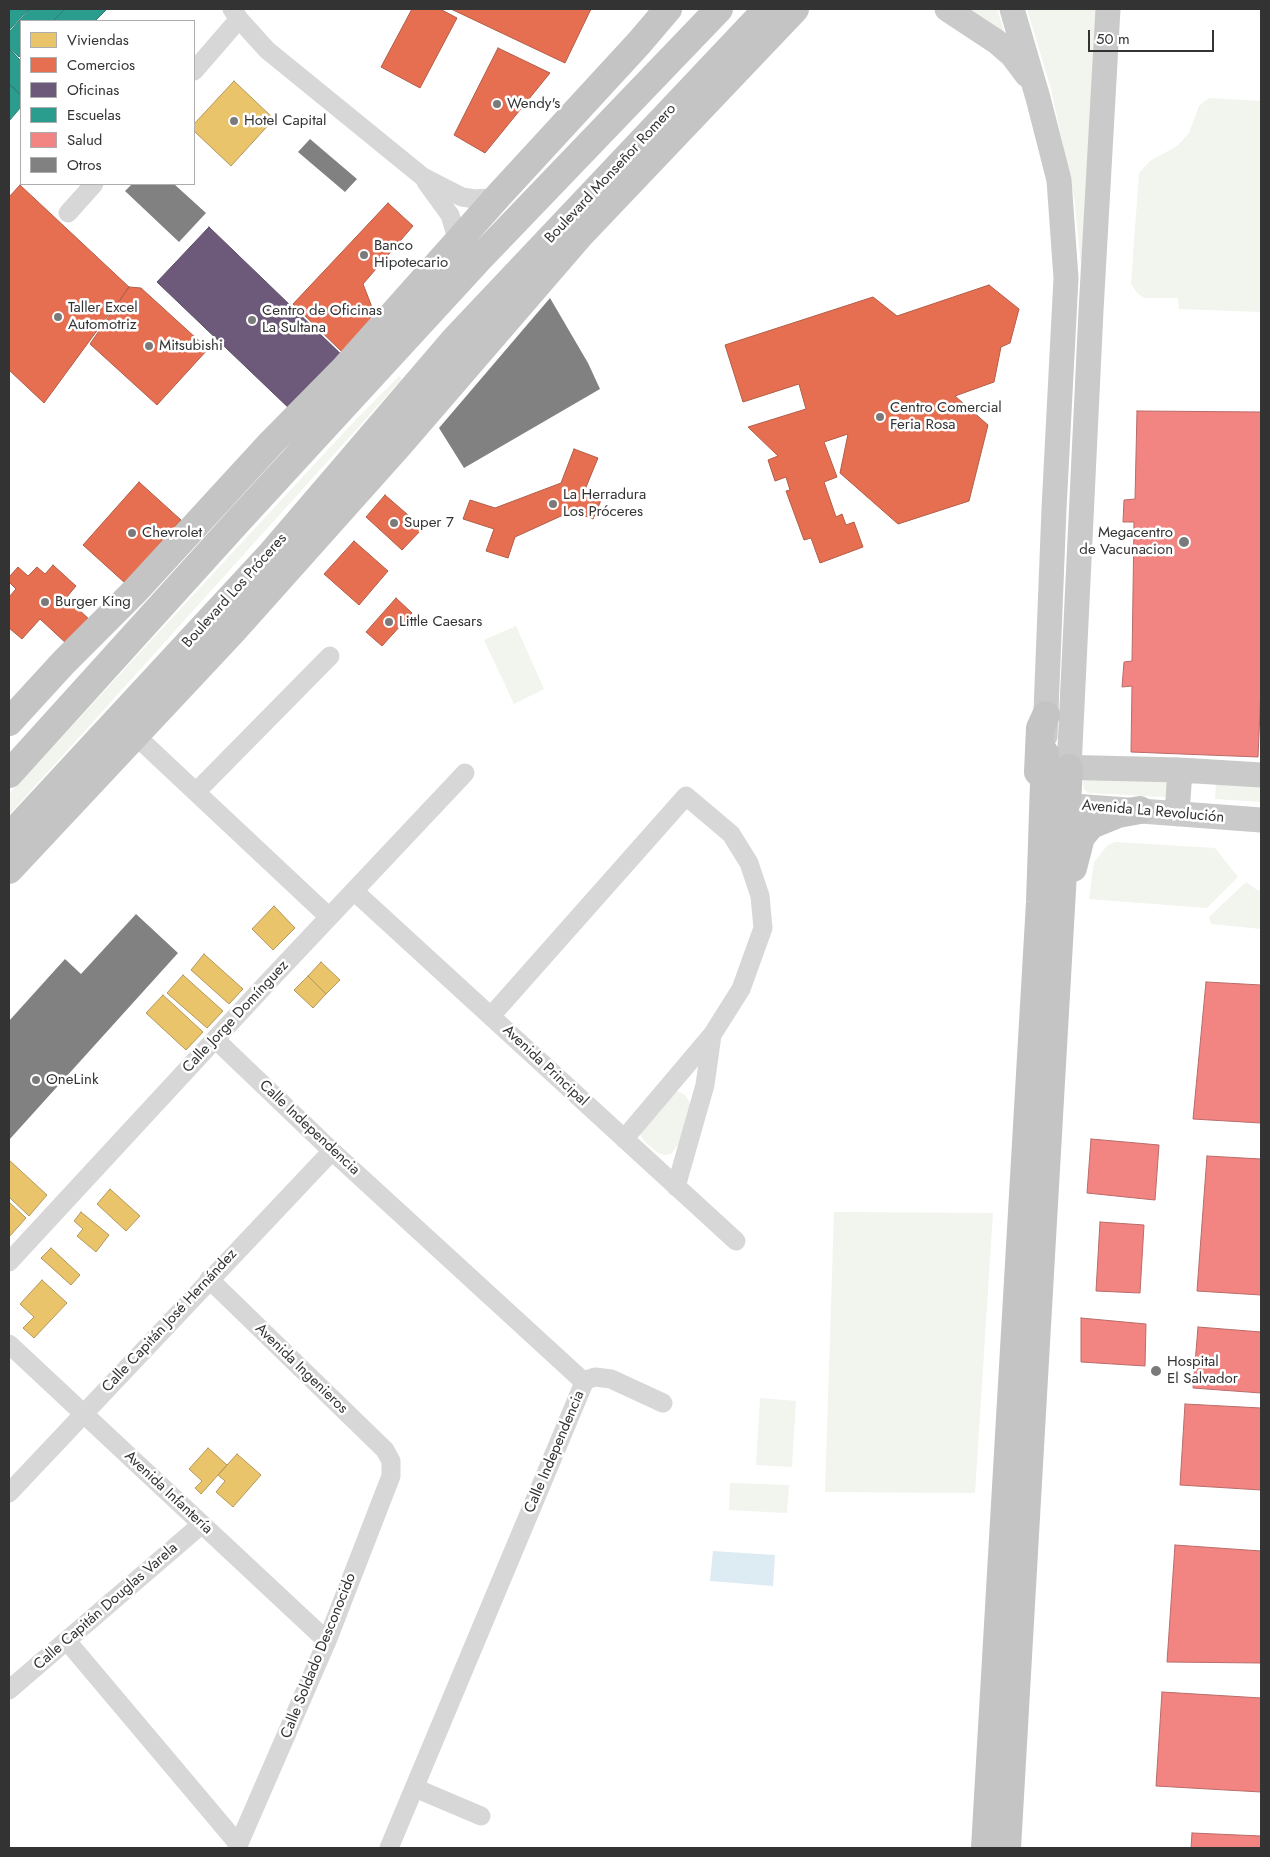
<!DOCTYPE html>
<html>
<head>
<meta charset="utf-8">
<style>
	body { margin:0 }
	#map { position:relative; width:1270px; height:1857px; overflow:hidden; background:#fff; font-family:Jost,sans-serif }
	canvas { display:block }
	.frame { position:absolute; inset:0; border:10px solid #333; pointer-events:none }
	.legend { position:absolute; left:20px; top:20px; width:175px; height:165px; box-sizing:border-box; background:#fff; border:1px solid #adadad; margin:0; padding:6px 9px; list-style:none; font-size:15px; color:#333 }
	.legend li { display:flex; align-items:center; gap:10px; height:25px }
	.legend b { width:25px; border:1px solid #adadad }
	.scale { position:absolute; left:1088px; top:30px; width:126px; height:22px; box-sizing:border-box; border:2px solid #333; border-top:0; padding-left:6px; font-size:15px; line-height:18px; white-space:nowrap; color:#333; -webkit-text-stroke:4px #fff; paint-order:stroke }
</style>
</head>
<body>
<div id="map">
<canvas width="1270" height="1857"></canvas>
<div class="frame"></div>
<ul class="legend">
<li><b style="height:14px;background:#e9c46a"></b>Viviendas</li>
<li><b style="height:14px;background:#e76f51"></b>Comercios</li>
<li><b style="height:14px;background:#6d597a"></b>Oficinas</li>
<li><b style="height:14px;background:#2a9d8f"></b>Escuelas</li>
<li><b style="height:14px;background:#f28482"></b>Salud</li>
<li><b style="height:14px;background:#818181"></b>Otros</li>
</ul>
<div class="scale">50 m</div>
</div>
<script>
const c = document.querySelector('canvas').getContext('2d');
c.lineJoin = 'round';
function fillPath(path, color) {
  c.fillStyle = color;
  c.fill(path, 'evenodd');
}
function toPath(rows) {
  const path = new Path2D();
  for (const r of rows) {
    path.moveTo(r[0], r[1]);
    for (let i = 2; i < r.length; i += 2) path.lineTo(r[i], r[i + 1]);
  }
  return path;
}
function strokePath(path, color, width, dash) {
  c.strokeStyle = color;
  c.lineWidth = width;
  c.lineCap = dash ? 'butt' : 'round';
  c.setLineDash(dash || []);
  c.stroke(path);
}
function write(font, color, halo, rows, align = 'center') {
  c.font = font + ' Jost,sans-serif';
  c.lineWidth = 5;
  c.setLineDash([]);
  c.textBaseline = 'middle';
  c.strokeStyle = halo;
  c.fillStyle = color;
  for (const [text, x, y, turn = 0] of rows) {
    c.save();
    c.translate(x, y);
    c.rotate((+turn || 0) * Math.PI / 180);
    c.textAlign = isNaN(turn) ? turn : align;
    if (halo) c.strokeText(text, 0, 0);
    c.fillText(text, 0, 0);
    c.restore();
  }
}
fillPath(toPath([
	[958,9,997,9,1005,34],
	[1027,9,1103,9,1085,303,1074,197,1051,89],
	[1209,98,1261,101,1261,312,1179,309,1178,298,1145,298,1138,294,1131,284,1139,173,1150,161,1177,146,1189,133,1199,106],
	[399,376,402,379,382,401,9,815,9,794,346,430],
	[516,626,544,689,514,704,484,640],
	[1085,778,1167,782,1170,793,1165,797,1088,793,1084,789,1083,783],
	[1216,782,1261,785,1261,802,1215,799],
	[1115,842,1215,848,1238,877,1207,908,1089,899,1094,862,1107,846],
	[1246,882,1257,890,1261,891,1261,929,1211,924,1209,917],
	[674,1090,684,1094,689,1101,692,1109,688,1131,671,1154,664,1155,658,1153,645,1142,640,1135,642,1125],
	[834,1212,993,1213,975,1493,825,1492],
	[760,1398,796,1401,792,1467,756,1465],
	[730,1483,789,1485,787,1513,729,1510]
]), '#f1f5ed');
fillPath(toPath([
	[713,1551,775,1555,773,1586,710,1581]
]), '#ddebf3');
const homes = toPath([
	[234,81,274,119,231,166,194,131,194,124,234,81],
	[274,906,295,928,273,950,252,929,274,906],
	[204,954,243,989,229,1004,191,970,204,954],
	[321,962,340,980,326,994,308,976,321,962],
	[183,975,223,1011,207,1028,167,993,183,975],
	[308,976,326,994,313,1008,294,990,308,976],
	[163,995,203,1032,186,1050,146,1013,163,995],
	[9,1160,47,1195,29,1216,9,1197,9,1160],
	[110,1189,140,1216,126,1231,97,1204,110,1189],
	[9,1202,26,1218,9,1237,9,1202],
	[81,1212,109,1235,96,1252,77,1236,83,1229,74,1221,81,1212],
	[51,1248,80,1275,71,1285,41,1258,51,1248],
	[42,1280,67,1303,34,1338,23,1328,34,1317,20,1304,42,1280],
	[208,1448,227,1465,201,1494,195,1488,202,1481,189,1469,208,1448],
	[237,1454,261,1475,233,1507,216,1492,225,1481,218,1475,237,1454]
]);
fillPath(homes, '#e9c46a');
strokePath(homes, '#b2985a', 1);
const shops = toPath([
	[412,9,440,9,457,18,420,88,381,67,412,9],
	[451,9,591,9,565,63,451,9],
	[498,48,550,73,485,153,454,135,498,48],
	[20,185,129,287,44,403,9,370,9,197,20,185],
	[388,203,413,226,363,284,377,320,345,355,293,304,388,203],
	[989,285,1019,309,1010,343,1001,347,994,382,955,396,988,425,969,501,898,524,840,473,848,434,824,442,837,477,824,482,836,517,842,514,846,525,854,522,863,547,820,563,811,538,804,540,786,491,790,490,786,477,775,481,768,460,778,456,748,427,806,409,799,384,743,402,725,345,873,297,897,316,989,285],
	[129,287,141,288,208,349,157,405,90,344,129,287],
	[574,449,598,458,584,492,602,498,593,519,572,511,515,537,508,558,486,551,494,529,463,519,470,500,495,508,561,483,574,449],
	[139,482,181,520,125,583,83,545,139,482],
	[385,495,423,528,402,550,366,517,385,495],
	[354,541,388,571,359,605,324,574,354,541],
	[53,565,76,586,66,598,90,620,68,645,40,619,22,639,9,628,9,597,16,589,9,582,9,577,18,567,28,576,37,567,45,574,53,565],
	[396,598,412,613,382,646,366,632,396,598]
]);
fillPath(shops, '#e76f51');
strokePath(shops, '#b15d48', 1);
const offices = toPath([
	[209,227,346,359,294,413,157,282,209,227]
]);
fillPath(offices, '#6d597a');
strokePath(offices, '#5c4e65', 1);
const schools = toPath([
	[9,9,29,9,9,30,9,9],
	[30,9,65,9,53,21,21,21,21,55,19,57,9,48,9,32,30,9],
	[65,9,107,9,95,21,53,21,65,9],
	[9,49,21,61,21,95,9,84,9,49],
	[9,84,21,95,21,107,9,121,9,84]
]);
fillPath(schools, '#2a9d8f');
strokePath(schools, '#2d7d73', 1);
const health = toPath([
	[1137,411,1261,412,1261,688,1258,757,1131,752,1132,686,1122,687,1124,662,1132,661,1134,522,1123,522,1124,500,1135,499,1137,411],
	[1206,982,1261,985,1261,1123,1193,1119,1206,982],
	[1091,1139,1159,1145,1155,1200,1087,1193,1091,1139],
	[1207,1156,1261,1159,1261,1295,1197,1291,1207,1156],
	[1100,1222,1144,1225,1140,1293,1096,1291,1100,1222],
	[1081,1318,1146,1324,1145,1366,1081,1362,1081,1318],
	[1198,1327,1261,1332,1261,1393,1193,1388,1198,1327],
	[1185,1404,1261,1408,1261,1490,1180,1485,1185,1404],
	[1175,1545,1261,1551,1261,1663,1167,1662,1175,1545],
	[1162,1692,1261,1698,1261,1792,1156,1786,1162,1692],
	[1192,1833,1261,1836,1261,1848,1191,1848,1192,1833]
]);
fillPath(health, '#f28482');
strokePath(health, '#b96c6a', 1);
fillPath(toPath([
	[310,139,357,179,345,192,298,152],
	[132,184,174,184,206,213,179,242,125,191],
	[550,298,588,363,600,389,464,468,439,428],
	[136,914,178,953,9,1140,9,1021,65,959,81,974]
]), '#818181');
strokePath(toPath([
	[232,9,239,19,267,50,423,177,462,197,475,199,488,198,500,194],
	[194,71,239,19],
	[426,182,450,215,456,235,453,247],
	[68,213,94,184],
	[135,735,329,917],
	[196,792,330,656],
	[354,891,736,1241],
	[491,1016,686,796,731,834,749,863,760,896,763,928,741,989,712,1035,624,1139],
	[215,1039,332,1151,583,1381],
	[676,1187,705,1085,712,1035],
	[9,1262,268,982,465,773],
	[209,1279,385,1450,391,1461,391,1476,327,1641,237,1848],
	[9,1344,327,1641],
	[583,1381,595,1377,611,1379,663,1403],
	[9,1493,332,1151],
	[67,1641,239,1845],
	[9,1690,202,1524],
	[415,1788,481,1816],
	[389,1848,583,1385,583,1381]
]), '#d7d7d7', 19);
strokePath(toPath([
	[947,9,997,42,1012,55,1027,75],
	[1012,9,1038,98,1059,180,1066,278,1054,509,1045,736],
	[1054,767,1180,770,1261,775],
	[1069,768,1091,311,1108,9],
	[1047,804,1261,820],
	[1177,814,1180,770]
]), '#cacaca', 25);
strokePath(toPath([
	[9,722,64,662,136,590,271,443,344,369,500,194,639,43,668,9],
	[1038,772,1040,728,1046,715],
	[9,774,238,521,479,259,719,9],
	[9,837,270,555,455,339,767,9],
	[1073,868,1081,837,1091,825,1118,814,1140,810],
	[9,870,233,631,400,444,580,235,795,9],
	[985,1848,1040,902,1045,753],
	[1007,1848,1069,768]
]), '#c4c4c4', 28);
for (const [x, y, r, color] of [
	[497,104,5,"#7a7a7a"],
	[234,121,5,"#7a7a7a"],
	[364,255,5,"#7a7a7a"],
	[58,317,5,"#7a7a7a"],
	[252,320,5,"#7a7a7a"],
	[149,346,5,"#7a7a7a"],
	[880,417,5,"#7a7a7a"],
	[553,504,5,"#7a7a7a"],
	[394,523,5,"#7a7a7a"],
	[132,533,5,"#7a7a7a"],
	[1184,542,6,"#7a7a7a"],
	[45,602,5,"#7a7a7a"],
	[389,622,5,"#7a7a7a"],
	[36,1080,5,"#7a7a7a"],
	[1156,1371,6,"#7a7a7a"]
]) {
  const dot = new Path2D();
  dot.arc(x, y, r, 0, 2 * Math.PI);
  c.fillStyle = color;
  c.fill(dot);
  strokePath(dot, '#fff', 2);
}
write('15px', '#333', '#fff', [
	["Wendy's",507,104],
	["Hotel Capital",244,121],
	["Banco",374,246],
	["Hipotecario",374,263],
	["Taller Excel",68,308],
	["Automotriz",68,325],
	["Centro de Oficinas",262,311],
	["La Sultana",262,328],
	["Mitsubishi",159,346],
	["Centro Comercial",890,408],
	["Feria Rosa",890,425],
	["La Herradura",563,495],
	["Los Próceres",563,512],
	["Super 7",404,523],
	["Chevrolet",142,533],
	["Megacentro",1173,533,"right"],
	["de Vacunacion",1173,550,"right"],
	["Burger King",55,602],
	["Little Caesars",399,622],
	["OneLink",46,1080],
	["Hospital",1167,1362],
	["El Salvador",1167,1379]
], 'left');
write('15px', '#333', '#fff', [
	["Boulevard Monseñor Romero",611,174,-47],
	["Boulevard Los Próceres",235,591,-48],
	["Avenida La Revolución",1153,812,5],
	["Calle Jorge Domínguez",236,1017,-47],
	["Avenida Principal",545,1066,43],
	["Calle Independencia",309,1128,43],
	["Calle Capitán José Hernández",170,1321,-47],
	["Avenida Ingenieros",301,1369,44],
	["Calle Independencia",555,1452,-67],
	["Avenida Infantería",168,1493,43],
	["Calle Capitán Douglas Varela",106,1607,-41],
	["Calle Soldado Desconocido",319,1656,-68]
]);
</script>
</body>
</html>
